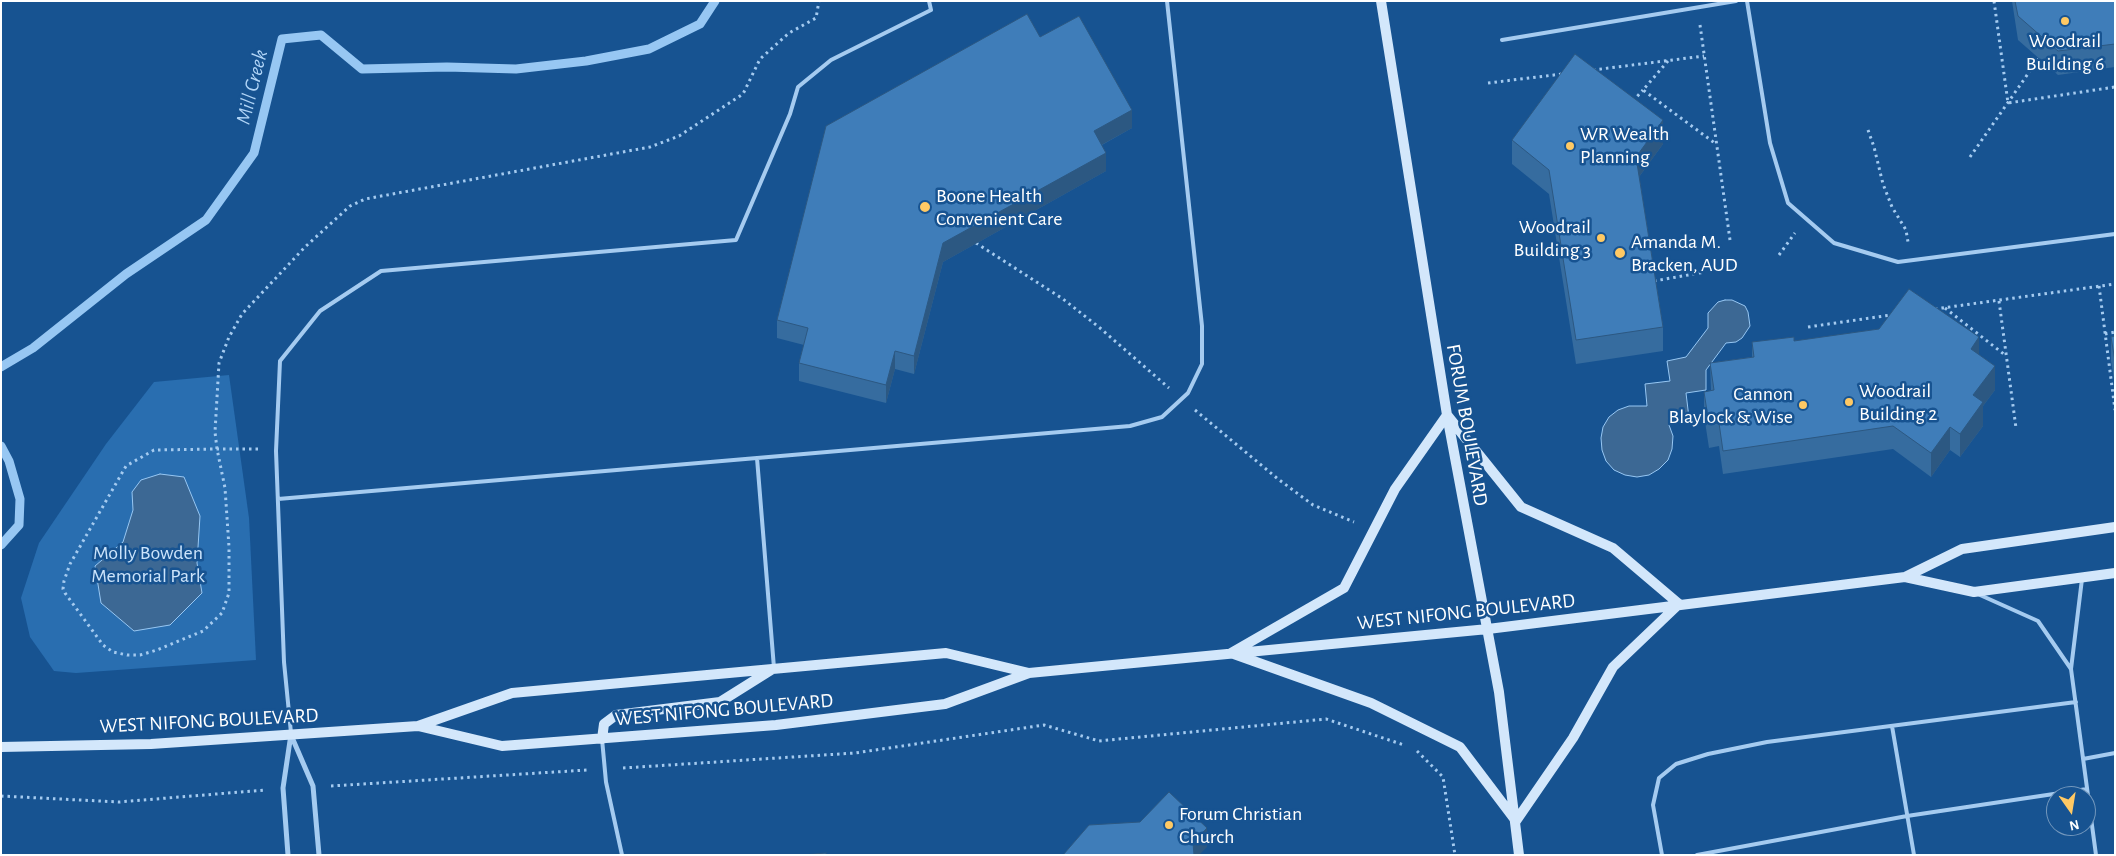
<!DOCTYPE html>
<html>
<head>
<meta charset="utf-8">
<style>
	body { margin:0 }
	#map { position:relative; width:2116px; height:856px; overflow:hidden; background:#175391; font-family:"Alegreya Sans",sans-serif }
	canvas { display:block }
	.frame { position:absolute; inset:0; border:2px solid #fff; pointer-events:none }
	.north { position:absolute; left:2046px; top:786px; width:50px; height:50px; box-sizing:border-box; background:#175391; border:1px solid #7498bd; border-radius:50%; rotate:167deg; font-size:14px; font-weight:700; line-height:20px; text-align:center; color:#fff }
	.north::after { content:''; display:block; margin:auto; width:18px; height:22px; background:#ffc964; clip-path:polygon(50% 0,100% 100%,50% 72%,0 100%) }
</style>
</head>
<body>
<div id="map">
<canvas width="2116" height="856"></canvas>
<div class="frame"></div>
<div class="north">N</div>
</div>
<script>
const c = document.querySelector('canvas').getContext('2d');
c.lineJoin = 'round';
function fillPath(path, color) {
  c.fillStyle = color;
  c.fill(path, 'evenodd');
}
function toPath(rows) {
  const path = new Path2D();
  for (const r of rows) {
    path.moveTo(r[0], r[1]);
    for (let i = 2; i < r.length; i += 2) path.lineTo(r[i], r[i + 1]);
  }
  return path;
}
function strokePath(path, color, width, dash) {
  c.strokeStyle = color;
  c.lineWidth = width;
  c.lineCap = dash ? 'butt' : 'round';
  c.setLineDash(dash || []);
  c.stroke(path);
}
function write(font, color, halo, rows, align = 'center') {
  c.font = font + ' "Alegreya Sans",sans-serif';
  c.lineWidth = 5;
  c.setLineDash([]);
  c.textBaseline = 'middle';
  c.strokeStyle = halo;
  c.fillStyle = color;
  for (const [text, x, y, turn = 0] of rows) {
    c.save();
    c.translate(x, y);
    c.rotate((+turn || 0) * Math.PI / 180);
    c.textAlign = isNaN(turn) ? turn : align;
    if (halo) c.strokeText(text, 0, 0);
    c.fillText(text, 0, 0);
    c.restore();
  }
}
fillPath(toPath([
	[229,375,249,518,256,660,76,673,54,671,30,637,21,598,39,543,106,444,154,382]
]), '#296eb0');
const water = toPath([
	[1725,300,1732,300,1745,306,1748,312,1750,326,1742,338,1736,342,1726,343,1706,370,1706,390,1686,393,1689,418,1669,425,1673,436,1672,449,1668,460,1659,469,1649,475,1637,477,1625,475,1614,470,1606,461,1602,450,1601,438,1603,427,1609,417,1618,410,1629,406,1647,406,1645,384,1670,381,1667,361,1686,357,1708,328,1708,313,1718,302,1725,300],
	[160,474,184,477,200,516,197,563,202,593,170,625,134,631,101,603,95,566,123,542,133,510,132,492,141,480,160,474]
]);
fillPath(water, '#3c6894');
strokePath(water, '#97c7f3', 1);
strokePath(toPath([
	[1,367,33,348,126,274,206,220,254,153,282,39,321,35,362,69,447,67,516,69,586,61,649,49,700,24,715,1],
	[1,446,9,461,20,499,19,525,1,545]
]), '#97c7f3', 9);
strokePath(toPath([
	[1994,1,2008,103,2115,87],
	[1700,25,1730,240],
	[1668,61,1643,90,1716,144],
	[1593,70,1704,56],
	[1488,83,1562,74],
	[1633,101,1643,90],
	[1868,130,1874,147,1883,184,1892,207,1906,230,1908,242],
	[1970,157,2039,58],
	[976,243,1063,299,1100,328,1169,388],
	[1779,255,1795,233],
	[1654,281,1705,272],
	[2099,286,2115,410],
	[1999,301,2016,428],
	[1945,308,2005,355],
	[1935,309,2115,284],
	[1808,327,1891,315],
	[2105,334,2115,332],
	[1195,410,1278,479,1313,505,1354,522],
	[258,449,217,449,154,450,126,466,70,564,64,581,63,589,65,593,103,645,113,652,127,655,140,655,157,650,203,631,222,613,229,593,229,547,225,488,217,449,215,432,219,363,229,337,242,314,305,247,350,206,365,199,650,147,679,136,743,94,760,59,789,33,816,18,819,1],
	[1417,751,1443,777,1455,855],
	[623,768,855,753,1044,725,1099,741,1326,719,1404,745],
	[331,786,587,770],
	[1,796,119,802,265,790]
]), '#a5cbf0', 3, [2.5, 4]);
strokePath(toPath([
	[1747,1,1770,143,1788,203,1834,243,1898,262,2115,234],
	[1502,40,1736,1],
	[278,499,757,458],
	[2082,579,2071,669,2096,855],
	[1980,595,2038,621,2071,669],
	[774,668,757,458,1130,426,1162,417,1188,393,1202,364,1202,326,1167,1],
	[1892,726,1914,855],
	[291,733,284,662,276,451,280,361,320,311,381,271,736,240,790,114,798,87,831,60,931,10,929,1],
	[602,739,606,782,622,855],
	[2083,759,2115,753],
	[1662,855,1653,805,1659,778,1676,764,1708,754,1767,742,2076,702],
	[1697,855,1907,816,2087,789]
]), '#a5cbf0', 4);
strokePath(toPath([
	[291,735,313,786,319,855],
	[288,855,283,788,291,734]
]), '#a5cbf0', 5);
strokePath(toPath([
	[1381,1,1447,415,1499,692,1519,855],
	[1447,415,1521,507,1613,548,1679,604,1613,667,1573,738,1516,821,1460,747,1371,703,1231,653,1344,588,1395,489,1447,415],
	[1905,577,1962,549,2115,527],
	[418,726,502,746,776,725,945,704,1029,673,1488,629,1905,577,1974,592,2115,573],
	[602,739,604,724,616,715,720,702,771,670],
	[1,747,151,744,418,726,512,693,946,653,1029,673]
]), '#d3e7fb', 10);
fillPath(toPath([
	[2012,1,2115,1,2115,67,2058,75,2018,40],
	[1040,37,1132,128,1102,145,1106,171,943,262,914,374,895,369,886,403,799,381,799,363,804,345,777,338,777,320],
	[1512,140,1663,144,1639,177,1663,327,1663,351,1576,364,1549,194,1512,164],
	[2115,336,2115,385,2111,361,2111,337],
	[1794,341,1979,355,1995,390,1983,406,1983,426,1960,457,1950,450,1931,477,1893,449,1723,474,1719,446,1709,448,1704,415,1704,392,1711,391,1710,363,1752,357,1752,342]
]), '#366c9f');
fillPath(toPath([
	[1132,110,1132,128,1094,149,1094,131],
	[1663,120,1663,144,1636,181,1636,157],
	[1106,153,1106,171,943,262,914,374,914,356,943,243],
	[1979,337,1979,360,1971,349],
	[895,351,895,369,886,403,886,385],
	[1995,366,1995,390,1983,406,1983,426,1960,457,1960,434,1973,395],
	[1950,427,1950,450,1931,477,1931,453],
	[1207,828,1207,847,1199,855,1193,855,1193,843]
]), '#2c5882');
const building = toPath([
	[2015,1,2115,1,2115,44,2058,51,2018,16,2015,1],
	[1027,14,1040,37,1079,16,1132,110,1094,131,1106,153,943,243,914,356,895,351,886,385,799,363,808,328,777,320,826,126,1027,14],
	[1575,54,1663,120,1636,157,1663,327,1576,340,1549,170,1512,140,1575,54],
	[1909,289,1979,337,1971,349,1995,366,1973,395,1983,402,1960,434,1950,427,1931,453,1893,426,1723,451,1719,423,1709,424,1704,392,1714,390,1710,363,1754,357,1752,342,1794,337,1794,341,1879,329,1909,289],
	[2115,336,2115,361,2111,337,2115,336],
	[1169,792,1207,828,1193,843,1194,855,1063,855,1089,825,1140,822,1169,792],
	[826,853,826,855,803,855,826,853]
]);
fillPath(building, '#3f7db9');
strokePath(building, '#2c5882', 1);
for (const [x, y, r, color] of [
	[2065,21,5,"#ffc964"],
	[1570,146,5,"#ffc964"],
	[925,207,6,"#ffc964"],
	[1601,238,5,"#ffc964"],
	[1620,253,6,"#ffc964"],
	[1849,402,5,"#ffc964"],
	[1803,405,5,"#ffc964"],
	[1169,825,5,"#ffc964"]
]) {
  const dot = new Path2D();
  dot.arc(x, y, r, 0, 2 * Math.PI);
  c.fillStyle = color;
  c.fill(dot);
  strokePath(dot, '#175391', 2);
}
write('20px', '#fff', '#175391', [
	["Woodrail",2065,41,"center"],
	["Building 6",2065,64,"center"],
	["WR Wealth",1580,134],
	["Planning",1580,157],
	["Boone Health",936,196],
	["Convenient Care",936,219],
	["Woodrail",1591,227,"right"],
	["Building 3",1591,250,"right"],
	["Amanda M.",1631,242],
	["Bracken, AUD",1631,265],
	["Woodrail",1859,391],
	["Building 2",1859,414],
	["Cannon",1793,394,"right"],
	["Blaylock & Wise",1793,417,"right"],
	["Forum Christian",1179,814],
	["Church",1179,837]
], 'left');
write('20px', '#fff', '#175391', [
	["FORUM BOULEVARD",1467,425,80],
	["WEST NIFONG BOULEVARD",1466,612,-6],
	["WEST NIFONG BOULEVARD",724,710,-5],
	["WEST NIFONG BOULEVARD",209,721,-3]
]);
write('20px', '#cce4fb', '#175391', [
	["Molly Bowden",148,553],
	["Memorial Park",148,576]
]);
write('italic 21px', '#b1d5f7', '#175391', [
	["Mill Creek",252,87,-76]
]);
</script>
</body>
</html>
